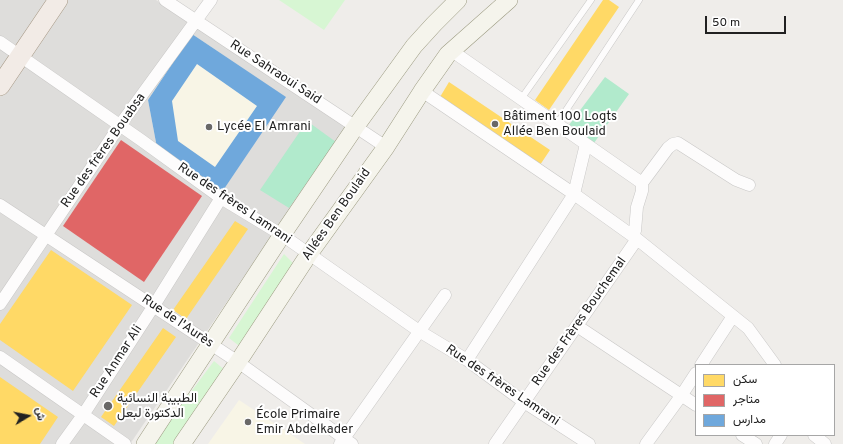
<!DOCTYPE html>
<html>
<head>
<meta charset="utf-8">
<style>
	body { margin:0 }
	#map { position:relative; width:843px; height:444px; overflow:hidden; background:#efedea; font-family:Overpass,Vazirmatn,sans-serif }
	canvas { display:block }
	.legend { position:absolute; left:695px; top:364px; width:140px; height:72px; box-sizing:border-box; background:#fff; border:1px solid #a6a6a6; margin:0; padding:5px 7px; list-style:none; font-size:12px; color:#212121 }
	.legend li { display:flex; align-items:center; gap:8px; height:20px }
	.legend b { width:20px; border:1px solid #a6a6a6 }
	.north { position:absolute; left:8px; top:396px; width:40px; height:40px; -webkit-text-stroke:3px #fff; paint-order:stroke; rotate:80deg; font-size:11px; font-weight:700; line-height:16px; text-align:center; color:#212121 }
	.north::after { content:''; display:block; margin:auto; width:14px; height:18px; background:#212121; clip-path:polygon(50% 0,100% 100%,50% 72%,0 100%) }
	.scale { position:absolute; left:705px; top:16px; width:81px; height:18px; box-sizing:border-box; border:2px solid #212121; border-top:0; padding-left:5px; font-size:12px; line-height:14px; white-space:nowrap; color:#212121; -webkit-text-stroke:3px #fff; paint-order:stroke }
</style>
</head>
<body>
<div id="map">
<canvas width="843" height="444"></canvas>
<ul class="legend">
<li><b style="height:11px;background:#ffd966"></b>سكن</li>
<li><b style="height:11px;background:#e06666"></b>متاجر</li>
<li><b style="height:11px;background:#6fa8dc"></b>مدارس</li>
</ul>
<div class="north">ش</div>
<div class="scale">50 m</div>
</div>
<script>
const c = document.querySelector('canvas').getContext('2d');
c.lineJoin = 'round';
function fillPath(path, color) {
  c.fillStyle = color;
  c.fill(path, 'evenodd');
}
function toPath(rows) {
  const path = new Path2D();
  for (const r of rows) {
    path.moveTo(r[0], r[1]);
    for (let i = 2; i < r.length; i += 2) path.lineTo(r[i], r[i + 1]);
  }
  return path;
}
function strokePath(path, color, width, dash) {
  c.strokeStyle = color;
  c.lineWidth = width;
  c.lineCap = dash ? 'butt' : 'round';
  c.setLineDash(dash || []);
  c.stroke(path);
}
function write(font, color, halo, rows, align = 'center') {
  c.font = font + ' Overpass,Vazirmatn,sans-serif';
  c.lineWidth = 4;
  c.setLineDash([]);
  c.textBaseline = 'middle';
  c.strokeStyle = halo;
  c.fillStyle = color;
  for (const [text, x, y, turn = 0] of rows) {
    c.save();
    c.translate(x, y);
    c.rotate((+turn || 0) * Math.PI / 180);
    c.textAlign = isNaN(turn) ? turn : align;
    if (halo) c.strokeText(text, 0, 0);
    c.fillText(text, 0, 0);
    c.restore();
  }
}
fillPath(toPath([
	[0,0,156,0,346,127,130,444,0,444]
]), '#dedddb');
fillPath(toPath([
	[192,34,285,97,220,195,158,153,148,100],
	[239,400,305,444,208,444]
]), '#f8f5e6');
fillPath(toPath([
	[279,0,345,0,324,30],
	[284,254,295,265,243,349,229,338],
	[214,361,226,371,174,444,152,444]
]), '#d7f6d3');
fillPath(toPath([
	[605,77,629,94,594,143,569,125],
	[307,121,336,142,289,208,260,190]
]), '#b1eacc');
fillPath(toPath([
	[603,0,609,0,619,7,549,110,535,100],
	[449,82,550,150,540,165,440,97],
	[235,221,248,229,186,319,173,310],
	[51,250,132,305,73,391,0,340,0,324],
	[163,328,176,337,114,426,101,417],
	[0,377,58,417,40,444,0,444]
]), '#ffd966');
fillPath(toPath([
	[121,140,202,196,144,282,63,226]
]), '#e06666');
fillPath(toPath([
	[192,34,286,97,220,195,158,153,148,100],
	[197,64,257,106,215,167,178,141,172,101]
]), '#6fa8dc');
const lane = toPath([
	[521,99,591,0],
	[557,124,639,0]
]);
const street = toPath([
	[165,0,386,147],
	[0,42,141,140,221,198,282,235,419,331,467,360,524,402,589,444],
	[452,51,642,183,668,148,673,144,678,143,736,180,749,185],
	[422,91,574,194,637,239,748,328,775,365],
	[0,205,238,362,352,444],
	[635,231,637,207,642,191,642,183],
	[0,304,120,125,211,0],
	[577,326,696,405],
	[0,357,125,444],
	[467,360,574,194,586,144],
	[701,365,733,316],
	[742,435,756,444],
	[814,435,825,444],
	[62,444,83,415,153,307,221,198],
	[340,444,445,295],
	[495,444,637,239],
	[646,444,681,396,696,373],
	[775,444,781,435]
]);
const secondary = toPath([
	[145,444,282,235,356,126,414,46,434,24,458,0],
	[182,444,238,362,309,254,386,147,422,91,448,54,509,0]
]);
const primary = toPath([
	[0,86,58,0]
]);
strokePath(lane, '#c8c7c6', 7);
strokePath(street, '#c8c7c6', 13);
strokePath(secondary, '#9b9a80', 18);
strokePath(primary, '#a69885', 20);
strokePath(lane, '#fdfcfc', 6);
strokePath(street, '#fdfcfc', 12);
strokePath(secondary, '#f5f4ec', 17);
strokePath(primary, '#f2ebe6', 19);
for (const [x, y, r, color] of [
	[495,124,4,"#696867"],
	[209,127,4,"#696867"],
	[108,406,5,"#696867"],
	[248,422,4,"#696867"]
]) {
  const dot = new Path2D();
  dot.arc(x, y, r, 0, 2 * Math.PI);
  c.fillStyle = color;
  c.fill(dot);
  strokePath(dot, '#fff', 1.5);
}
write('13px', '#212121', '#fff', [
	["Rue Sahraoui Said",275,73,33],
	["Rue des frères Bouabsa",104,151,-55],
	["Rue des frères Lamrani",234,204,34],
	["Allées Ben Boulaid",337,215,-55],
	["Rue de l'Aurès",177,322,34],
	["Rue des Frères Bouchemal",580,322,-55],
	["Rue Anmar Ali",117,362,-57],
	["Rue des frères Lamrani",502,386,34]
]);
write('13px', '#212121', '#fff', [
	["Bâtiment 100 Logts",503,117],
	["Allée Ben Boulaid",503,132],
	["Lycée El Amrani",217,127],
	["الطبيبة النسائية",117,399],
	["الدكتورة لبعل",117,414],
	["École Primaire",256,415],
	["Emir Abdelkader",256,430]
], 'left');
</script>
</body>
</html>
